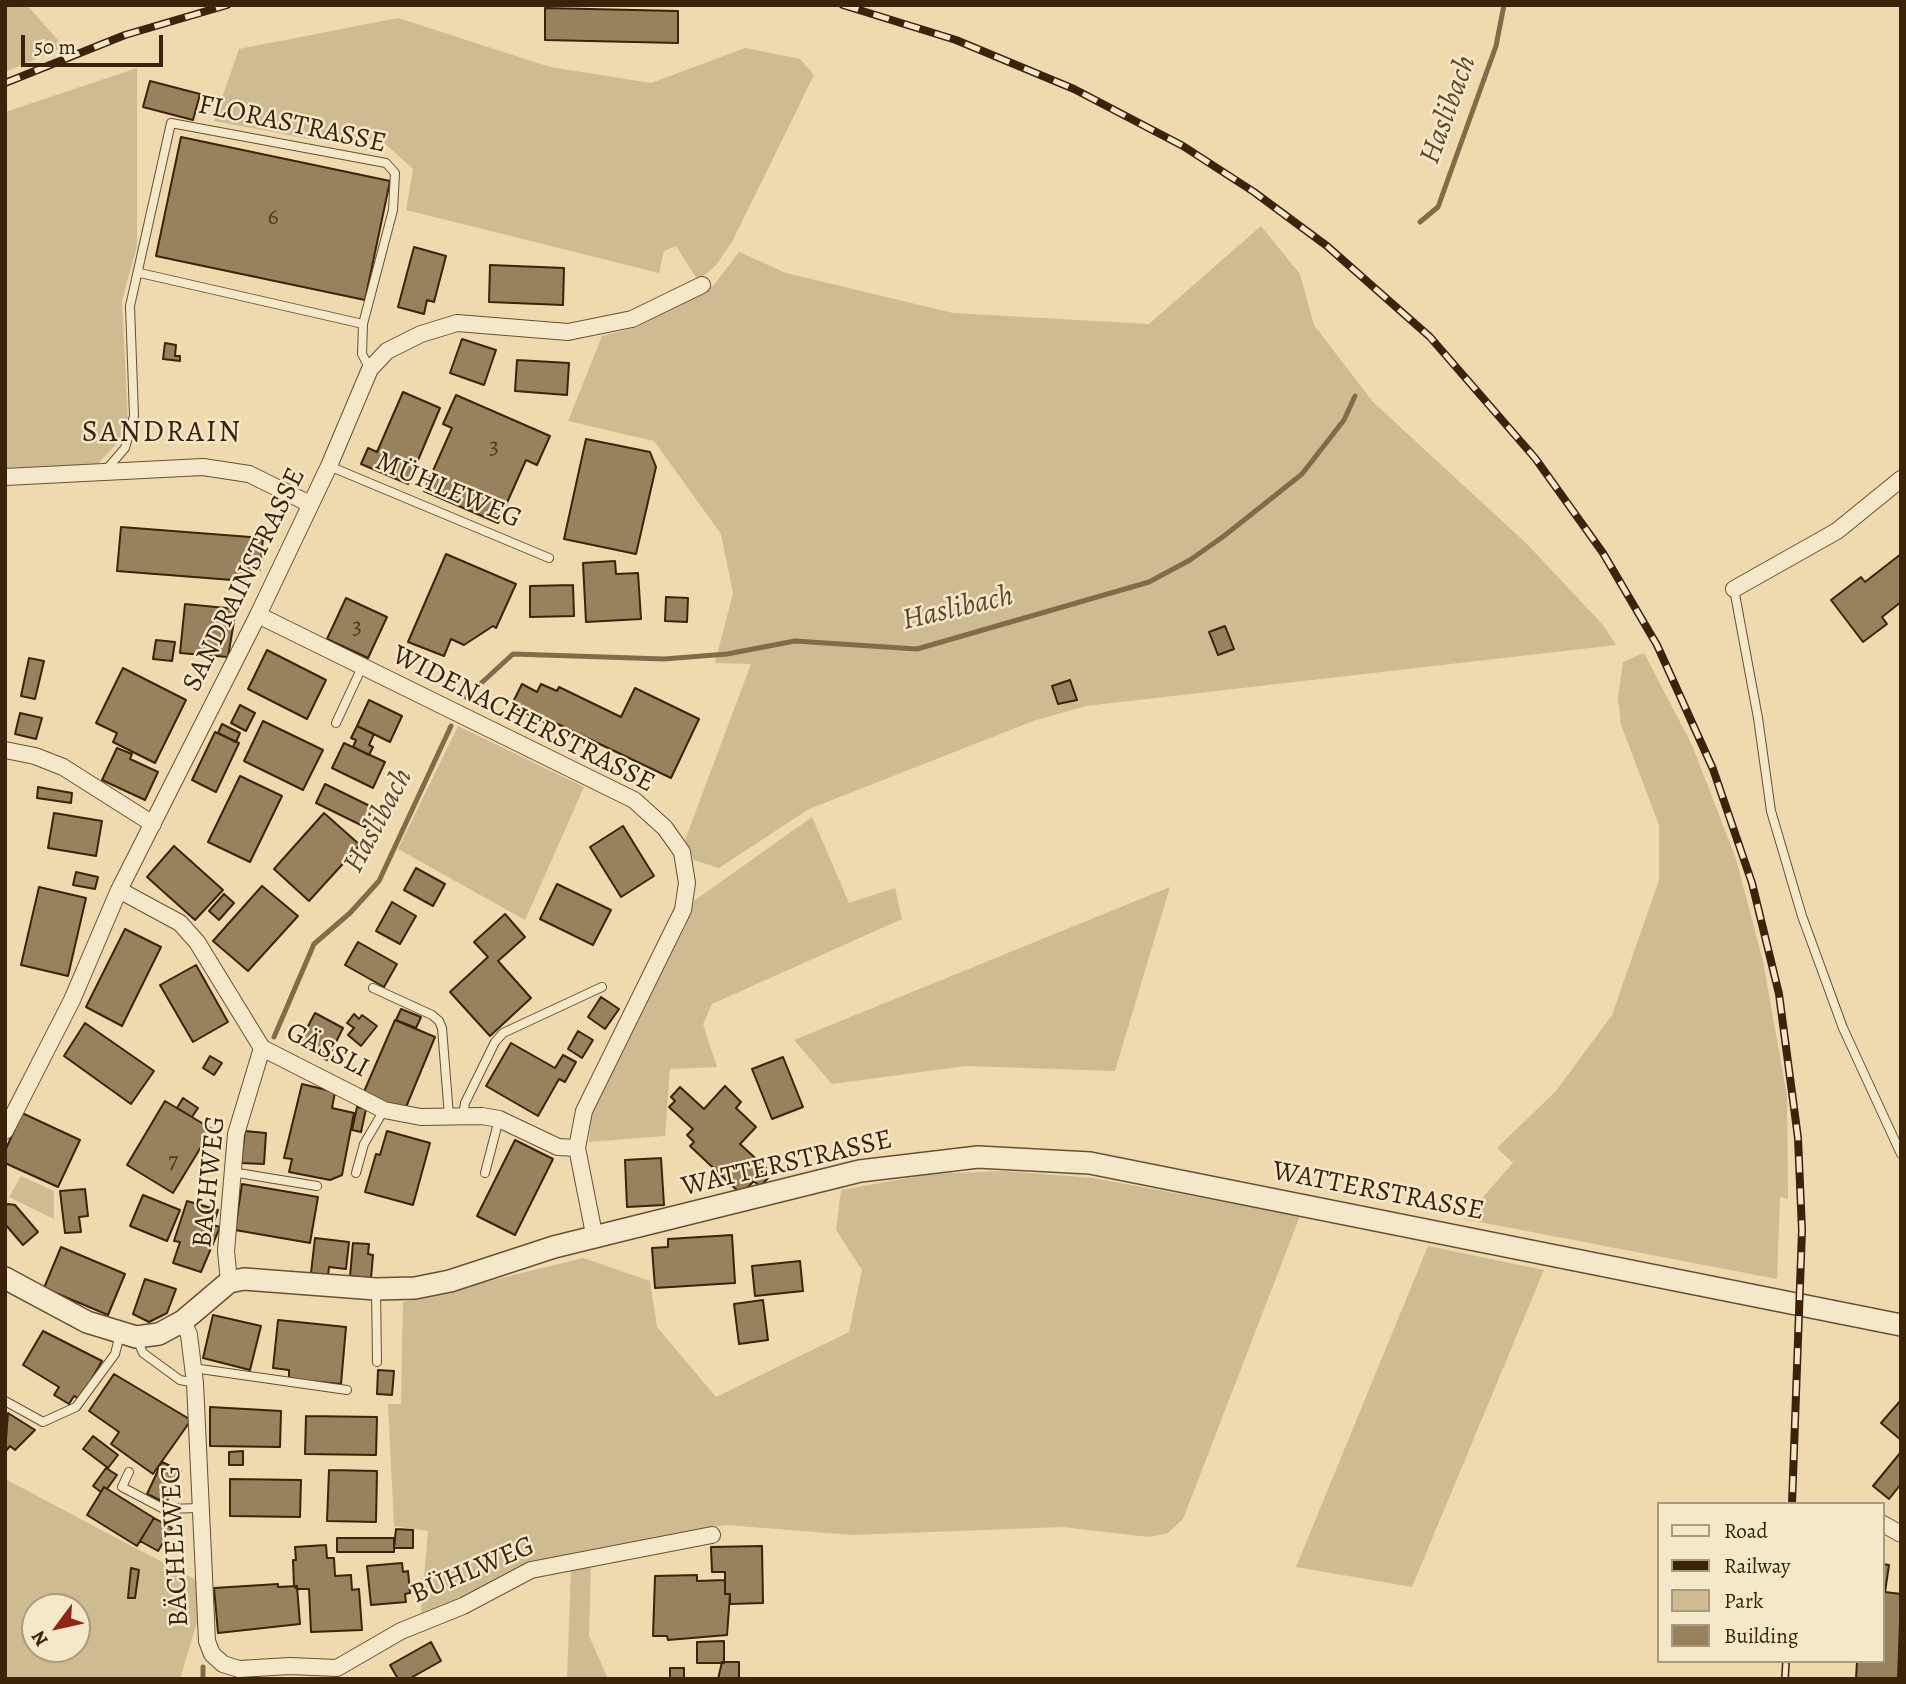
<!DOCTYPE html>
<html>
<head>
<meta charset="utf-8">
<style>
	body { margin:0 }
	#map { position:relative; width:1906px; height:1684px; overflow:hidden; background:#eedaae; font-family:Alegreya,serif }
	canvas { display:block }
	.frame { position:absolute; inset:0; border:7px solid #3a2308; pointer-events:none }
	.legend { position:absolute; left:1657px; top:1502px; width:228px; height:161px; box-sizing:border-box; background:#f4e7ca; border:2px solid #aa997c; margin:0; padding:9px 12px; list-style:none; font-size:21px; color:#3a2308 }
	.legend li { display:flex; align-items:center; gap:14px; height:35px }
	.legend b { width:35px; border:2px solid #aa997c }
	.north { position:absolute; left:21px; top:1593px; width:70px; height:70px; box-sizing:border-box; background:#f4e7ca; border:2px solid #aa997c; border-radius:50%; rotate:237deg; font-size:19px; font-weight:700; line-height:28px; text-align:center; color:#3a2308 }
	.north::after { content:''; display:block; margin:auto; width:24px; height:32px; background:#8f2418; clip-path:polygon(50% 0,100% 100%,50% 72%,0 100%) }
	.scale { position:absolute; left:21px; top:35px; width:142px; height:32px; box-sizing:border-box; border:4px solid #3a2308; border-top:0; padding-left:9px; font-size:21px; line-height:24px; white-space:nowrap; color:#3a2308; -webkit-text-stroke:5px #f4e7ca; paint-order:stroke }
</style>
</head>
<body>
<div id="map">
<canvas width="1906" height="1684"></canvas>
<div class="frame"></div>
<ul class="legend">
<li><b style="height:9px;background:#f4e7ca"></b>Road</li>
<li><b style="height:9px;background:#3a2308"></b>Railway</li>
<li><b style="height:19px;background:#cfbb92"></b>Park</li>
<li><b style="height:19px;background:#98825e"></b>Building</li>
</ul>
<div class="north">N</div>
<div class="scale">50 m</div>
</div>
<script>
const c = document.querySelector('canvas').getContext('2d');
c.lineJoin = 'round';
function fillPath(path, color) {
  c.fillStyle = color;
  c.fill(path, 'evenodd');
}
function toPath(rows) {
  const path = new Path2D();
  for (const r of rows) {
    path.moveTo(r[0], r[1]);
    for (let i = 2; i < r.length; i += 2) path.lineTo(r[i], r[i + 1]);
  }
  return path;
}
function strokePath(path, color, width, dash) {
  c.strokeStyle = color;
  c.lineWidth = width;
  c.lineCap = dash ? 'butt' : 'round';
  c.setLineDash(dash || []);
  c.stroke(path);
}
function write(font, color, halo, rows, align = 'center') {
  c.font = font + ' Alegreya,serif';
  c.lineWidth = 5;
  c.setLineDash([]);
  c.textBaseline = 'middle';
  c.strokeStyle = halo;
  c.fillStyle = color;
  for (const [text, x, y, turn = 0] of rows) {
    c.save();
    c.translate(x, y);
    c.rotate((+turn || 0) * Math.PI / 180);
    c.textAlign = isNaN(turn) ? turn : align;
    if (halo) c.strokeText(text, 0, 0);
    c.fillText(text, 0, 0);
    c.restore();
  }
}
fillPath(toPath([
	[5,5,27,5,64,47,5,72],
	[398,18,550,67,651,83,745,48,800,59,814,75,732,242,716,265,698,281,676,246,664,251,659,273,406,210,413,169,381,140,310,139,214,121,239,49],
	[137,68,137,246,122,301,128,421,118,442,96,466,5,468,5,112],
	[1261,226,1300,274,1314,325,1373,402,1527,544,1603,625,1616,645,1086,706,1036,720,809,809,719,868,694,860,685,840,751,664,715,663,733,593,721,534,654,441,568,421,602,336,637,327,714,285,739,252,786,273,953,313,1149,324],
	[1644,653,1692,745,1736,859,1763,961,1787,1096,1788,1199,1780,1197,1777,1279,1464,1219,1517,1158,1512,1162,1497,1148,1556,1091,1612,1015,1659,880,1659,825,1621,725,1618,698,1623,662],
	[458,726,584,787,525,920,398,849],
	[812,817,849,903,895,888,902,919,712,1004,703,1024,717,1067,670,1069,665,1136,589,1142,592,1111,686,925,691,903],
	[1170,887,1115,1071,966,1066,832,1084,794,1040],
	[1004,1171,1093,1178,1300,1216,1183,1519,1168,1533,1149,1537,1062,1527,853,1535,726,1525,540,1562,462,1601,421,1613,428,1531,394,1526,388,1404,401,1404,403,1302,583,1258,650,1281,657,1327,716,1397,849,1332,862,1270,836,1230,841,1190,930,1174],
	[21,1176,54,1191,54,1219,9,1197],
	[1428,1246,1544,1270,1412,1587,1296,1567],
	[5,1479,198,1581,200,1612,180,1679,5,1679],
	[35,1607,77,1607,77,1649,35,1649],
	[591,1563,589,1636,608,1679,567,1679,571,1569]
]), '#cfbb92');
strokePath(toPath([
	[1420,222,1438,207,1496,46,1504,5],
	[466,697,513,654,664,659,727,654,795,641,917,649,1149,582,1190,560,1224,536,1302,474,1344,420,1355,396],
	[274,1037,314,944,350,913,379,881,451,726],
	[203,1667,203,1679]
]), '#816c4a', 5);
const building = toPath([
	[545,8,678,11,678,43,545,40,545,8],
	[150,81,200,94,193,120,143,107,150,81],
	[181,137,390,181,365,300,156,256,181,137],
	[414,247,446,256,434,302,427,300,424,314,398,307,414,247],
	[490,265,564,268,563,305,489,302,490,265],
	[462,339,496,350,484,385,450,373,462,339],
	[165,343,176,345,175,356,180,356,180,361,163,359,165,343],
	[517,360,569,363,567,395,515,391,517,360],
	[403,392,440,408,408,484,361,464,368,448,377,452,403,392],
	[456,395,550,436,537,465,526,460,498,523,424,491,452,428,443,424,456,395],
	[586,439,650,452,656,467,636,554,564,539,586,439],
	[121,527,263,538,260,570,246,569,245,581,117,571,121,527],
	[446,554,516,584,496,628,493,626,464,645,451,639,444,656,408,642,446,554],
	[1901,554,1901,602,1882,617,1887,624,1863,642,1831,600,1861,577,1865,582,1901,554],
	[615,561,616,574,638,573,641,619,586,622,583,563,615,561],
	[573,585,574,616,530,617,530,586,573,585],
	[666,597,688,598,687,622,665,621,666,597],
	[346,598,387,617,368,658,327,639,346,598],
	[185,604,236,609,228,657,180,653,185,604],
	[1225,626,1234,649,1218,655,1209,632,1225,626],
	[156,640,175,642,172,661,153,659,156,640],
	[267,650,326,680,307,719,248,689,267,650],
	[29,658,44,661,35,699,21,696,29,658],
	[123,668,186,700,155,763,113,742,117,733,96,723,123,668],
	[1070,680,1077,700,1058,704,1052,686,1070,680],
	[522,684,537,692,541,684,557,691,559,687,621,717,635,688,699,719,671,778,545,718,544,722,511,706,522,684],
	[369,700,402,716,390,742,357,726,369,700],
	[240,705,255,713,246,731,231,723,240,705],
	[20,713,42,718,36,739,15,734,20,713],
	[263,721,323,750,303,790,244,761,263,721],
	[222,724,240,733,236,742,218,733,222,724],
	[357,726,374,734,369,745,373,747,369,755,353,747,356,740,351,738,357,726],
	[215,732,239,743,216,792,192,780,215,732],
	[344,743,385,762,373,788,332,768,344,743],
	[117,748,132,754,130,759,158,772,145,800,102,780,117,748],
	[240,776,282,796,250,862,208,842,240,776],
	[325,784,374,808,365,827,316,803,325,784],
	[38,787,72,793,71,803,37,798,38,787],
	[54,813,102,821,96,856,48,848,54,813],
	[324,813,360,845,309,901,274,869,324,813],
	[623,826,654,876,621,897,590,847,623,826],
	[174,846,223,890,195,920,147,877,174,846],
	[416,868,445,884,433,906,404,890,416,868],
	[76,872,98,877,95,889,73,885,76,872],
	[557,884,611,910,593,945,540,919,557,884],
	[262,886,298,916,248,971,213,941,262,886],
	[39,887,86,898,68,976,21,965,39,887],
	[224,894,234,903,219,920,209,911,224,894],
	[392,902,416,916,400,944,376,931,392,902],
	[505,914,525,937,498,961,531,998,490,1036,450,992,488,957,474,942,505,914],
	[125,929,161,947,122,1026,86,1007,125,929],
	[358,942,397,964,384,987,345,965,358,942],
	[196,965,228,1022,193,1042,160,985,196,965],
	[601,997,619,1009,605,1029,588,1017,601,997],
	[401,1009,421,1017,416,1028,396,1020,401,1009],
	[315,1013,343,1028,327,1060,298,1045,315,1013],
	[354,1014,359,1019,362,1015,377,1026,361,1046,348,1035,354,1028,347,1023,354,1014],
	[395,1020,435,1037,404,1112,363,1094,395,1020],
	[85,1023,154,1071,131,1104,64,1056,85,1023],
	[578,1031,593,1040,582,1058,568,1049,578,1031],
	[511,1043,555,1068,563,1055,576,1062,565,1082,559,1079,538,1116,486,1086,511,1043],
	[210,1056,222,1063,214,1075,203,1068,210,1056],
	[783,1057,803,1107,772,1119,752,1069,783,1057],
	[302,1084,335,1092,332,1108,354,1113,342,1175,330,1180,289,1172,292,1159,284,1158,302,1084],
	[725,1086,741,1102,736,1108,756,1127,740,1144,766,1168,762,1172,768,1178,760,1187,754,1181,741,1194,690,1146,694,1142,687,1135,693,1129,669,1107,675,1101,671,1097,680,1087,704,1109,725,1086],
	[183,1098,198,1108,192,1117,177,1108,183,1098],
	[165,1101,212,1129,173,1193,127,1165,165,1101],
	[357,1107,366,1109,361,1132,352,1130,357,1107],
	[22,1113,80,1140,58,1187,5,1163,5,1151,22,1113],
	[245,1131,266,1133,264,1164,241,1163,245,1131],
	[387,1131,430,1143,413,1205,365,1192,376,1154,380,1155,387,1131],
	[515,1140,553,1159,515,1235,477,1216,515,1140],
	[661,1158,664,1205,627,1207,625,1160,661,1158],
	[242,1184,318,1197,310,1243,235,1230,242,1184],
	[85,1189,88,1216,79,1217,81,1232,65,1233,60,1191,85,1189],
	[143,1195,180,1210,167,1241,130,1226,143,1195],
	[187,1201,218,1210,213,1225,220,1227,201,1272,173,1263,180,1242,174,1241,187,1201],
	[8,1204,15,1205,38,1232,23,1245,5,1224,5,1206,8,1204],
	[732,1235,735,1283,655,1288,652,1248,668,1247,668,1239,732,1235],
	[315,1238,349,1242,346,1269,329,1267,328,1275,311,1273,315,1238],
	[353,1243,369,1244,368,1254,373,1255,371,1278,350,1276,353,1243],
	[61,1247,125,1274,108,1315,44,1288,61,1247],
	[800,1261,803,1291,755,1296,752,1266,800,1261],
	[145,1279,176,1289,167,1313,149,1322,133,1314,145,1279],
	[763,1300,768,1340,739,1344,734,1304,763,1300],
	[213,1315,261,1326,250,1370,203,1358,213,1315],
	[278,1320,346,1327,341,1384,289,1379,289,1370,273,1368,278,1320],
	[43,1331,102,1361,80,1399,74,1396,69,1404,54,1395,59,1387,23,1365,43,1331],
	[378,1370,394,1371,392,1395,377,1394,378,1370],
	[114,1374,191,1420,153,1474,111,1444,119,1432,89,1411,114,1374],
	[1901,1400,1901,1440,1881,1423,1901,1400],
	[210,1407,281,1411,280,1447,210,1446,210,1407],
	[8,1413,35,1430,15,1450,10,1446,5,1452,8,1413],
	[306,1416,377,1417,376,1455,305,1454,306,1416],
	[93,1436,118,1455,108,1468,83,1449,93,1436],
	[243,1451,243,1465,229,1465,229,1452,243,1451],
	[1901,1452,1901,1484,1889,1499,1873,1486,1901,1452],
	[162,1462,181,1471,166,1503,147,1494,162,1462],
	[106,1468,117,1475,107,1489,104,1487,101,1492,93,1486,106,1468],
	[329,1470,377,1471,376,1522,327,1521,329,1470],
	[230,1479,301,1480,300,1517,230,1516,230,1479],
	[104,1487,154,1518,137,1546,87,1515,104,1487],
	[154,1518,172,1528,158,1551,140,1541,154,1518],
	[396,1529,413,1530,413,1548,394,1548,396,1529],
	[337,1538,394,1538,394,1552,337,1552,337,1538],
	[326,1545,327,1558,334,1558,335,1576,351,1575,352,1590,359,1589,362,1630,311,1632,309,1589,297,1589,294,1586,293,1560,296,1560,295,1547,326,1545],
	[762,1546,763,1603,730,1604,730,1594,725,1594,725,1572,712,1572,711,1547,762,1546],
	[402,1563,403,1572,408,1571,410,1593,405,1594,406,1602,371,1605,367,1566,402,1563],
	[1883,1564,1889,1565,1885,1592,1901,1594,1898,1679,1856,1679,1857,1661,1883,1661,1883,1564],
	[131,1568,139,1570,135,1598,128,1598,131,1568],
	[697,1575,697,1581,725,1580,725,1594,730,1594,727,1635,668,1640,667,1636,653,1636,655,1576,697,1575],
	[278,1584,278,1587,297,1586,300,1624,218,1633,214,1588,278,1584],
	[724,1641,724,1663,697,1663,697,1642,724,1641],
	[431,1642,441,1661,409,1679,398,1679,390,1665,431,1642],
	[722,1662,739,1662,739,1679,718,1679,722,1662],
	[670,1668,684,1668,684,1679,670,1679,670,1668]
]);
fillPath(building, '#98825e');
strokePath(building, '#3a2308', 2);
const service = toPath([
	[140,273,363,324],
	[329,466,549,558],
	[106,470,125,448,134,416,130,306,171,123,386,163,395,173,393,210,363,324,362,354,370,369],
	[1734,589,1758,718,1771,811,1802,916,1843,1028,1901,1154],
	[336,723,362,667],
	[373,988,432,1015,439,1021,442,1028,449,1116],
	[463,1116,465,1103,495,1042,503,1033,602,987],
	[232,1172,317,1186],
	[356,1173,364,1144,384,1110],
	[485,1173,499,1119],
	[376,1289,377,1362],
	[137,1339,143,1353,180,1380,195,1383],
	[193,1368,347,1390],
	[5,1401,43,1422,76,1407,115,1354,120,1334],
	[129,1472,122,1487,164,1509,201,1508]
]);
const minor = toPath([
	[5,477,203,467,249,474,310,504],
	[1734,589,1837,531,1901,479],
	[258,615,634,800,665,828,682,852,687,883,683,910,584,1111,577,1148,595,1239],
	[5,750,35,756,63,767,153,824],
	[119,890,180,923,197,942,262,1048,384,1110,421,1117,482,1116,499,1119,558,1147,577,1148],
	[5,1131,72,1000,119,890,258,615,329,466,370,369,387,351,421,334,457,323,568,332,632,319,702,285],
	[229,1282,226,1251,236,1134,262,1048],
	[183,1321,189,1335,195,1383,207,1641,212,1654,223,1664,239,1669,290,1666,337,1668,401,1631,463,1606,531,1570,712,1535],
	[1883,1524,1901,1534]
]);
const tertiary = toPath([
	[5,1278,87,1322,136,1337,159,1334,183,1321,229,1282,244,1279,376,1289,415,1288,450,1281,554,1247,860,1171,978,1157,1090,1163,1901,1325]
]);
strokePath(service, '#675132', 10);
strokePath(minor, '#675132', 18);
strokePath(tertiary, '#675132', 24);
strokePath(service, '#f4e7ca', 8);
strokePath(minor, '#f4e7ca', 16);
strokePath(tertiary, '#f4e7ca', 21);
const rail = toPath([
	[843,5,956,40,1074,89,1183,146,1254,192,1327,246,1430,337,1535,458,1603,553,1657,645,1713,769,1752,883,1779,994,1798,1138,1802,1230,1792,1504],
	[5,83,125,35,227,5],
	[1785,1679,1786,1661]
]);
strokePath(rail, '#3a2308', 8);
strokePath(rail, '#f4e7ca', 5, [16]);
write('24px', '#523b1e', null, [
	["6",273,218],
	["3",494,448],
	["3",357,628],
	["7",173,1162]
]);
write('28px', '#3a2308', '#f4e7ca', [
	["FLORASTRASSE",292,125,12],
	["MÜHLEWEG",448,491,23],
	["SANDRAINSTRASSE",245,580,-64],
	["WIDENACHERSTRASSE",523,720,27],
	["GÄSSLI",327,1051,27],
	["WATTERSTRASSE",787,1164,-13],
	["BACHWEG",210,1182,-84],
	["WATTERSTRASSE",1378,1192,11],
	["BÄCHELWEG",176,1546,-93],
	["BÜHLWEG",473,1571,-23]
]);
write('italic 30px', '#5e4729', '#f4e7ca', [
	["Haslibach",1449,110,-70],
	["Haslibach",958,609,-13],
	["Haslibach",379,821,-62]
]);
c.letterSpacing = '2px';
write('30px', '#3a2308', '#f4e7ca', [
	["SANDRAIN",162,434]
]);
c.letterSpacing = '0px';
</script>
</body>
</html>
